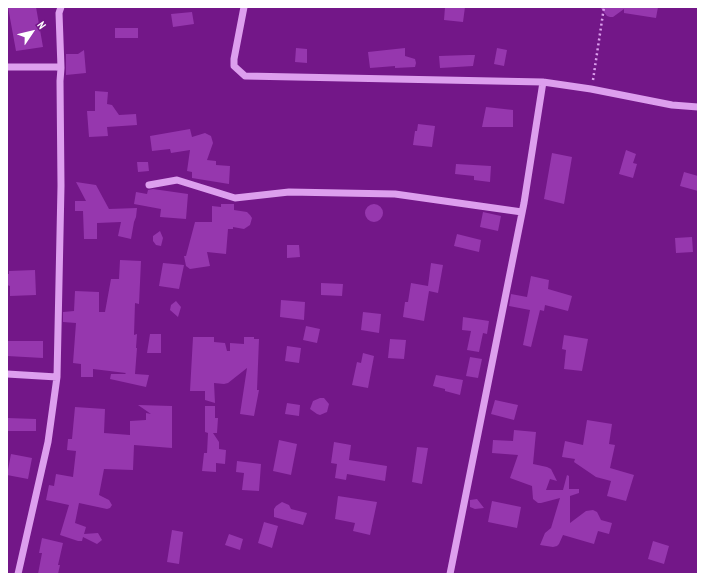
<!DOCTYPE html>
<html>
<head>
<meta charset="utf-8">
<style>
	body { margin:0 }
	#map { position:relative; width:705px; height:581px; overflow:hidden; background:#731788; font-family:"PT Sans Narrow",sans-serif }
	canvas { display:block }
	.frame { position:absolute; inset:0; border:8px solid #fff; pointer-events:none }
	.north { position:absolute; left:12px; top:12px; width:40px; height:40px; -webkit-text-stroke:3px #731788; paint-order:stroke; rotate:55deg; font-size:11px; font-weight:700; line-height:16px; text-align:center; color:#fff }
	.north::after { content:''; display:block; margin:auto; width:14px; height:18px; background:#fff; clip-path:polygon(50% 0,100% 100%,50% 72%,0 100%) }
</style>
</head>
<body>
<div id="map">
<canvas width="705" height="581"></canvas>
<div class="frame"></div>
<div class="north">N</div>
</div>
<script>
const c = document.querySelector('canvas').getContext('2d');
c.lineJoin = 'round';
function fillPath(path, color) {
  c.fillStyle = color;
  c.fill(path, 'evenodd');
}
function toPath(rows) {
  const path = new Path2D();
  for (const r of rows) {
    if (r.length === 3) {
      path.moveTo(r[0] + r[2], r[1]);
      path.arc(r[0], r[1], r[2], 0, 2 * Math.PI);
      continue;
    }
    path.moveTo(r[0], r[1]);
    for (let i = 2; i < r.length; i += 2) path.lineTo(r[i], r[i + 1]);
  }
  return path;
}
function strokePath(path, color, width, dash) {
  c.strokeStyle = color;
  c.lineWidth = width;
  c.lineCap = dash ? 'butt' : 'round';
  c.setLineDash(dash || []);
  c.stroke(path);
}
fillPath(toPath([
	[8,7,36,7,43,47,16,51],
	[445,7,465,7,463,22,444,20],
	[600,7,658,7,656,18,624,13,624,9,613,17,610,17,607,16],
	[192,12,194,24,173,27,171,14],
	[115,28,138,28,138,38,115,38],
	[296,48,307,49,307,63,295,62],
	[405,48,405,56,415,59,416,63,415,67,395,68,395,66,370,68,368,52],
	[497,48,507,50,504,66,494,64],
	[84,50,86,73,66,75,66,54,78,54],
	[469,55,475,55,473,66,440,68,439,56],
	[95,91,108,92,107,104,112,105,119,115,136,114,137,125,107,127,108,136,89,137,87,111,95,111],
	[486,107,513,110,513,127,482,127],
	[418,124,435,126,432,147,413,145,415,131,417,131],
	[190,129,192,137,205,133,211,136,213,143,207,160,216,161,216,165,230,166,229,184,192,178,192,172,187,171,190,150,171,153,170,149,152,151,150,136],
	[626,150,636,154,633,163,637,164,633,178,619,174],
	[552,153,572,157,564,204,544,199],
	[137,162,148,162,149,171,138,172],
	[456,164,491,166,490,182,474,180,474,176,455,174],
	[684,172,698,176,698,191,680,186],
	[76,182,96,185,109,209,137,208,136,217,134,222,131,239,118,236,121,222,97,223,97,239,84,239,83,211,75,211,75,201,86,201],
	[153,189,188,194,186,219,160,217,161,209,134,204,136,192,147,194,148,190],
	[221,204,234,204,234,210,247,212,250,215,252,218,250,225,244,229,233,227,233,229,228,229,226,254,207,252,210,266,190,269,186,266,184,256,186,256,195,222,212,222,212,206,221,207],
	[374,213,9],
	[483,212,501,216,498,231,480,227],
	[160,231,163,238,161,246,156,245,153,241,153,236],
	[457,234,481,240,479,252,454,246],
	[692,237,693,252,676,253,675,238],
	[287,245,299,245,300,257,287,258],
	[120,260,141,261,139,304,135,303,134,335,137,334,136,348,137,348,135,374,149,375,146,387,110,379,111,374,125,374,126,373,93,369,93,377,81,377,81,364,73,363,76,323,63,322,63,312,74,311,75,291,99,292,99,312,105,312,111,279,119,279],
	[163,263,184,265,179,289,159,286],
	[431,263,443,265,438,293,429,291,424,321,403,317,405,302,408,302,411,283,428,286],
	[35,270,36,295,10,296,10,286,7,285,7,274,9,274,9,271],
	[531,276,549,280,548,289,572,296,568,311,545,305,544,311,540,310,531,347,523,345,530,310,509,306,511,294,527,297],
	[321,283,343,284,342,296,321,295],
	[281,300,305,302,304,320,280,317],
	[176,301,181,307,178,317,170,310,171,305],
	[363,312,381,314,379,333,361,330],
	[463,317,489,321,487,334,483,333,479,352,467,350,471,331,462,330],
	[306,326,320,329,317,343,303,340],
	[150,334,161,334,161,353,147,353],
	[564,335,588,339,582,371,564,369,566,350,562,349],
	[193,337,214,337,214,342,225,343,227,351,230,351,230,343,244,344,244,337,254,337,254,339,259,339,257,390,259,390,254,416,240,414,247,368,228,383,224,384,214,383,215,403,205,400,205,391,190,391],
	[390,339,406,340,404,359,388,358],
	[7,341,43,341,43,358,7,356],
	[287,346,301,348,299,363,285,361],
	[363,353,374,356,368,388,352,385,357,362,361,363],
	[470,357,482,359,478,378,466,376],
	[436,375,463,380,460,395,445,391,445,389,433,386],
	[320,398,324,398,329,404,327,412,320,415,317,414,310,409,313,401],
	[495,400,518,405,514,420,491,414],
	[287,403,300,405,299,416,285,414],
	[138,405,172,406,172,448,134,445,133,470,104,469,99,495,109,500,112,505,110,508,107,509,79,503,75,523,86,527,84,534,98,533,102,540,97,544,83,537,82,541,78,541,60,535,69,505,46,500,49,485,54,486,56,474,73,477,76,451,67,450,68,439,72,439,75,407,105,409,104,433,130,435,130,421,146,420,146,413,151,414],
	[205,406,215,406,215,418,218,418,217,433,213,433,219,442,219,449,226,450,225,464,216,463,216,472,202,471,204,453,207,453,208,433,205,432],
	[7,418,36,419,36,431,7,431],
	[587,420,612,424,609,444,615,445,610,468,634,475,626,501,607,496,611,481,596,477,574,462,575,459,562,457,565,441,583,445],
	[514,430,536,432,533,464,547,467,551,469,557,481,550,479,546,490,563,490,567,475,569,476,569,489,579,489,579,493,570,496,570,523,586,511,593,510,597,512,601,520,612,523,609,534,598,531,594,544,563,535,559,544,557,546,553,547,540,545,545,533,551,528,560,498,541,503,538,503,533,499,532,486,510,478,518,455,492,453,493,440,513,441],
	[279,440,297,444,291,475,273,471],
	[334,442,351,445,349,460,387,466,385,481,347,474,346,480,335,478,337,464,331,463],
	[417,447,428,448,422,484,412,482],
	[11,454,32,458,28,479,7,475],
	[237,461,261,464,259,491,242,490,244,473,236,472],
	[338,496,377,502,370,535,353,531,355,523,335,519],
	[477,499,484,508,475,509,470,507,470,500],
	[492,501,521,507,517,528,488,522],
	[282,502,289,505,291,509,307,513,303,525,274,517,274,509,276,506],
	[264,522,278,526,272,548,258,543],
	[172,530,183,532,179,564,167,562],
	[229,534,243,539,240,550,225,545],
	[42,538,63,543,58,565,60,565,58,574,38,574,42,553,39,553],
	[653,541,669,546,664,564,648,559]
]), '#9637ae');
strokePath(toPath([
	[593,80,604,7]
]), '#dd9fee', 2.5, [2, 3]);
strokePath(toPath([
	[244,7,234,59,234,66,245,76,543,82,591,89,672,105,698,107],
	[7,67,57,67,61,68,60,81,61,186,57,377,48,442,18,574],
	[61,68,59,13,61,7],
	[149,185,177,180,235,198,289,192,395,194,522,212],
	[7,374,57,377],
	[450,574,524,203,543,82]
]), '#dd9fee', 7);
</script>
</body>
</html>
